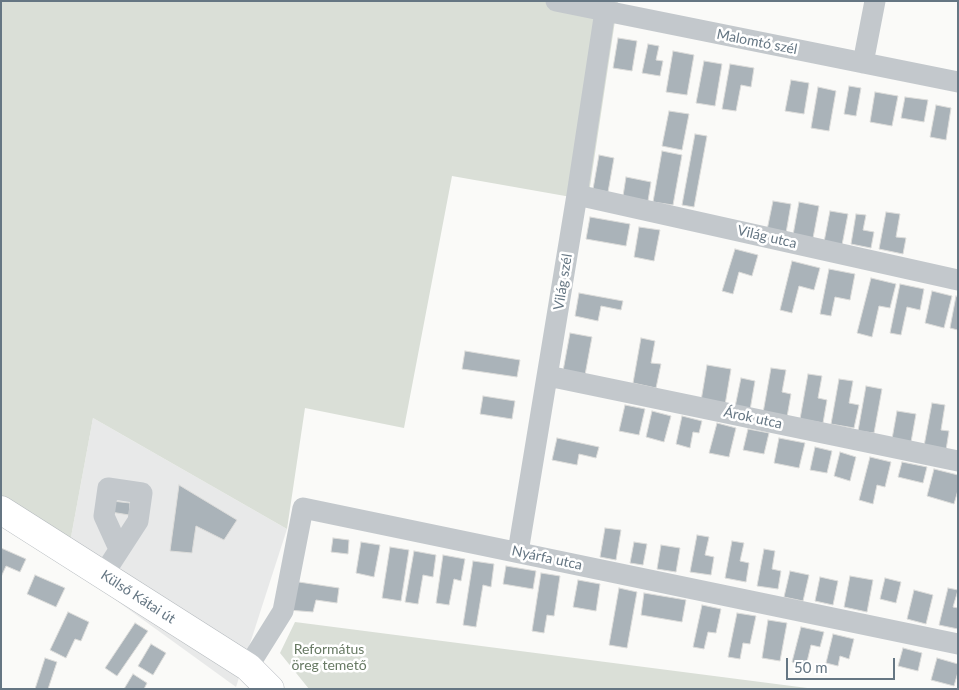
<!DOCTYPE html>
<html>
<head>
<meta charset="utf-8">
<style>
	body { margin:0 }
	#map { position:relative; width:959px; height:690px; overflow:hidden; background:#fafaf8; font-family:Lato,sans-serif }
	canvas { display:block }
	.frame { position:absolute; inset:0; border:2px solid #657683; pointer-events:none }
	.scale { position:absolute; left:786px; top:658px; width:109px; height:22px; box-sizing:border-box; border:2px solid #657683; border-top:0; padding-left:6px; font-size:15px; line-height:18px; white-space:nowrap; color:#657683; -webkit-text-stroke:4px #fff; paint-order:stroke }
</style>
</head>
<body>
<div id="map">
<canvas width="959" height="690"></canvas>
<div class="frame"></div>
<div class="scale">50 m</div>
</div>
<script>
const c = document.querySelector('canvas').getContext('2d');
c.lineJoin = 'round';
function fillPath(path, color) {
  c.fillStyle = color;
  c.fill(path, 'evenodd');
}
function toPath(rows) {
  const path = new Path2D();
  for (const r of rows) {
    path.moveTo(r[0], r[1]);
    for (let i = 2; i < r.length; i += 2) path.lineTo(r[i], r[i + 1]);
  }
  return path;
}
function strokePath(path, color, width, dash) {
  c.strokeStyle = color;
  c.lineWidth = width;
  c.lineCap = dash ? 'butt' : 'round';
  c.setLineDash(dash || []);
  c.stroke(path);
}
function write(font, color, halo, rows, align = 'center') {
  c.font = font + ' Lato,sans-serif';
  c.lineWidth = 5;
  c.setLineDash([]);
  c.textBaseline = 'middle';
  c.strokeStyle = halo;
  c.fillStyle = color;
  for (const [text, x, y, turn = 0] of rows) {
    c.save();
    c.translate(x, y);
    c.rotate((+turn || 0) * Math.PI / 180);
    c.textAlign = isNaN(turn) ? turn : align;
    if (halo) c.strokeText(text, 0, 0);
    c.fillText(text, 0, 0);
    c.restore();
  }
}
fillPath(toPath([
	[93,418,287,529,236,687,66,564]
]), '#e8e9e9');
fillPath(toPath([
	[1,1,618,1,588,200,452,176,404,428,305,408,287,529,93,418,66,564,1,518],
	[295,622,815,689,309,689,280,653]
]), '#dadfd7');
const building = toPath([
	[618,38,637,41,632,71,613,68,618,38],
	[648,44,659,46,656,60,663,61,660,76,642,73,648,44],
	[673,51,694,55,687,95,666,92,673,51],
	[704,61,722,64,715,106,696,103,704,61],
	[730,64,754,68,751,87,741,85,736,111,722,109,730,64],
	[791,80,809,83,804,114,785,111,791,80],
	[849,86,861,88,856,116,844,114,849,86],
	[818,87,836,91,829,131,811,128,818,87],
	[875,92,898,96,892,126,870,122,875,92],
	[905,97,928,100,924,122,901,118,905,97],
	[936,105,951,108,946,140,930,137,936,105],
	[669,111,689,114,682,150,662,146,669,111],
	[695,134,707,136,694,207,682,205,695,134],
	[662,151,682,155,673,205,653,202,662,151],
	[599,155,614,158,608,192,593,189,599,155],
	[626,177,651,182,648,201,623,196,626,177],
	[773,201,791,204,786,233,767,230,773,201],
	[799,202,819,206,813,238,793,235,799,202],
	[830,211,848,214,842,245,824,242,830,211],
	[886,212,900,214,896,237,906,238,903,254,879,249,886,212],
	[856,214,866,215,863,230,874,232,871,248,851,244,856,214],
	[590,217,630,224,626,246,586,239,590,217],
	[639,227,660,230,654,261,634,257,639,227],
	[735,249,758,255,752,276,739,272,733,294,722,291,735,249],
	[792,261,820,268,814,290,799,286,792,313,780,310,792,261],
	[829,269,855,274,850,300,835,297,831,316,820,314,829,269],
	[871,278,896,284,890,308,879,306,872,337,857,333,871,278],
	[900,284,924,289,920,310,907,307,901,335,890,333,900,284],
	[932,291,952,296,944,328,925,323,932,291],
	[579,293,623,301,621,310,601,306,598,321,575,316,579,293],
	[956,296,958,297,958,330,950,328,956,296],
	[570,333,592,337,585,375,563,371,570,333],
	[641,338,655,341,651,363,661,364,656,388,633,383,641,338],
	[465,351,520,360,517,377,462,369,465,351],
	[707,365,731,369,725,405,701,401,707,365],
	[771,368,786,370,782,392,791,394,787,417,763,413,771,368],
	[808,374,822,376,818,398,827,400,823,423,800,419,808,374],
	[741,378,755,381,750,410,735,407,741,378],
	[839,379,853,381,849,403,859,405,854,428,831,424,839,379],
	[866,386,882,389,874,433,858,431,866,386],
	[483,396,515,401,512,419,480,414,483,396],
	[932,403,945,405,941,430,949,431,946,450,924,446,932,403],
	[625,405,645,409,639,435,619,431,625,405],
	[652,411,671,416,664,442,646,437,652,411],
	[897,411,916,414,911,442,892,439,897,411],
	[682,416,702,421,699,433,693,432,690,448,676,444,682,416],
	[717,423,736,428,729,457,709,453,717,423],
	[748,429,769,433,764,454,743,450,748,429],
	[557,438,599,447,596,458,579,454,577,465,552,460,557,438],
	[779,438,805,443,799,468,774,463,779,438],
	[815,447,832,451,827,473,810,470,815,447],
	[840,452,856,457,850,481,834,476,840,452],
	[870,457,891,462,885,487,877,485,873,504,859,500,870,457],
	[902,462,927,467,923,483,898,477,902,462],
	[934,469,958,475,958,490,954,504,927,496,934,469],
	[179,485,237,520,224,540,196,526,192,553,170,551,179,485],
	[112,501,130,503,129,515,111,512,112,501],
	[605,528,621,530,616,560,600,557,605,528],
	[697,535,709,537,705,555,714,557,711,575,690,572,697,535],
	[333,538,349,540,348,554,331,552,333,538],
	[732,541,744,543,740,561,749,563,746,582,725,578,732,541],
	[361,542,380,545,374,577,356,573,361,542],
	[634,542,647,544,643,565,630,563,634,542],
	[661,545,680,548,676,572,657,569,661,545],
	[390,547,409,550,401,601,382,598,390,547],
	[1,548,26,559,20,572,6,566,1,577,1,548],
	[764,549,775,551,772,569,781,571,778,589,757,586,764,549],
	[414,551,436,555,433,577,423,575,418,604,405,602,414,551],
	[443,555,465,559,461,581,454,579,449,605,436,603,443,555],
	[473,561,494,564,491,587,483,585,476,627,463,625,473,561],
	[506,566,536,571,533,589,503,584,506,566],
	[790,571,809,575,803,601,784,597,790,571],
	[541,573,560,576,554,616,547,615,544,633,532,631,541,573],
	[35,575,65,588,56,607,27,594,35,575],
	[850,576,873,580,867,612,844,607,850,576],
	[820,577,838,581,833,605,815,601,820,577],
	[885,578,901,582,896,603,880,599,885,578],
	[578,580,600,584,596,611,573,607,578,580],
	[292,581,339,588,337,603,316,600,313,612,288,610,292,581],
	[619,588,637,592,627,648,609,645,619,588],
	[948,588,958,590,953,607,958,608,958,629,939,625,948,588],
	[914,590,933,595,926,624,907,619,914,590],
	[644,593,686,600,682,622,641,615,644,593],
	[702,605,721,609,716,633,708,632,704,649,693,647,702,605],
	[68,612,89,622,81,641,75,639,66,658,50,650,68,612],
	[737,613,756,616,750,644,743,643,740,659,728,657,737,613],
	[768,620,787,623,780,661,762,658,768,620],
	[135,623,148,631,117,676,105,668,135,623],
	[801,627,824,632,820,647,811,645,806,666,792,662,801,627],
	[833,634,854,639,849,659,840,656,838,666,826,663,833,634],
	[151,644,166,653,153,675,138,666,151,644],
	[903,648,922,653,918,671,898,666,903,648],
	[45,658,57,662,48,689,35,689,45,658],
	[937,658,958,664,958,672,954,686,931,680,937,658],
	[133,674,147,683,144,689,124,689,133,674]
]);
fillPath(building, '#aab3b9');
strokePath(building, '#dcdcda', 1);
const major = toPath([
	[1,510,248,667,270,689]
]);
strokePath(major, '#b5babe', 29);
strokePath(toPath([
	[556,1,958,82],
	[863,63,875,1],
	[577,195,958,280],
	[548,376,958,461],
	[518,552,577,195,605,11],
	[103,575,138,521,142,493,108,488,104,516,119,549],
	[248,667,283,611,303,508,958,644]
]), '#c3c8cc', 21);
strokePath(major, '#fff', 28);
write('14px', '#657683', '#fff', [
	["Malomtó szél",757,42,11],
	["Világ utca",767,237,13],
	["Világ szél",563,282,-81],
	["Árok utca",753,418,12],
	["Nyárfa utca",547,558,12],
	["Külső Kátai út",138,597,33]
]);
write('14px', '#687a64', '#fff', [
	["Református",329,649],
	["öreg temető",329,665]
]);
</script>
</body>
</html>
